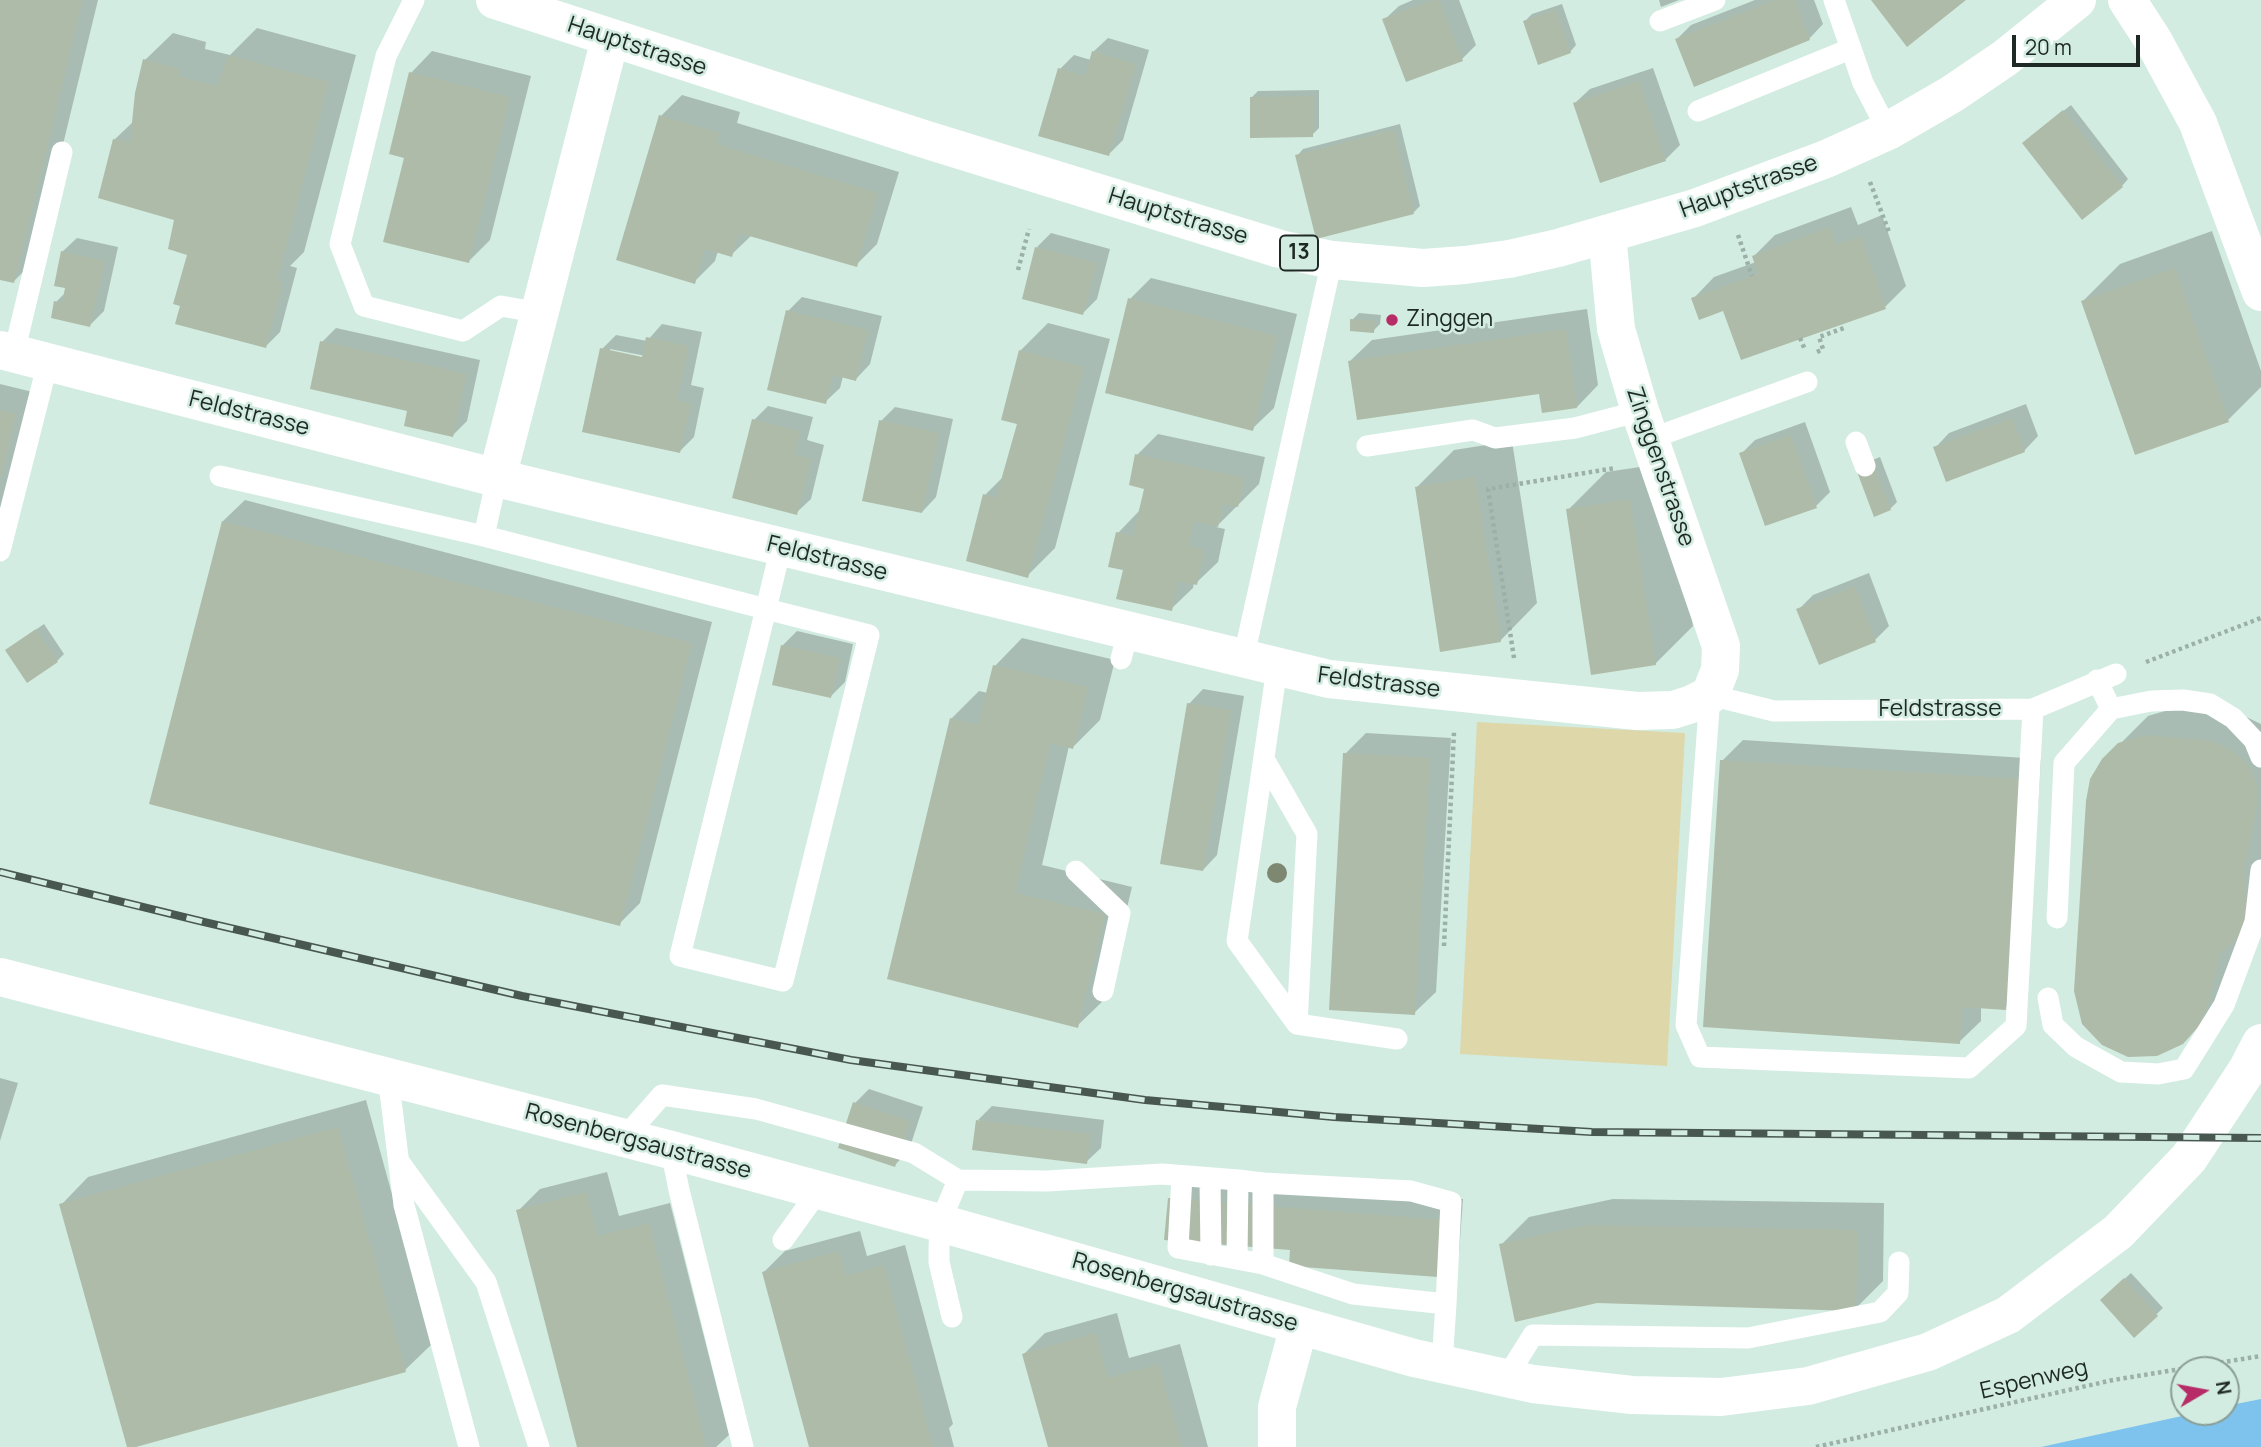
<!DOCTYPE html>
<html>
<head>
<meta charset="utf-8">
<style>
	body { margin:0 }
	#map { position:relative; width:2261px; height:1447px; overflow:hidden; background:#d2ece1; font-family:Manrope,sans-serif }
	canvas { display:block }
	.north { position:absolute; left:2170px; top:1356px; width:70px; height:70px; box-sizing:border-box; background:#d2ece1; border:2px solid #8a9e95; border-radius:50%; rotate:80deg; font-size:19px; font-weight:700; line-height:28px; text-align:center; color:#1e2824 }
	.north::after { content:''; display:block; margin:auto; width:24px; height:32px; background:#b72c67; clip-path:polygon(50% 0,100% 100%,50% 72%,0 100%) }
	.scale { position:absolute; left:2012px; top:35px; width:128px; height:32px; box-sizing:border-box; border:4px solid #1e2824; border-top:0; padding-left:9px; font-size:21px; line-height:24px; white-space:nowrap; color:#1e2824; -webkit-text-stroke:5px #d2ece1; paint-order:stroke }
</style>
</head>
<body>
<div id="map">
<canvas width="2261" height="1447"></canvas>
<div class="north">N</div>
<div class="scale">20 m</div>
</div>
<script>
const c = document.querySelector('canvas').getContext('2d');
c.lineJoin = 'round';
function fillPath(path, color) {
  c.fillStyle = color;
  c.fill(path, 'evenodd');
}
function toPath(rows) {
  const path = new Path2D();
  for (const r of rows) {
    path.moveTo(r[0], r[1]);
    for (let i = 2; i < r.length; i += 2) path.lineTo(r[i], r[i + 1]);
  }
  return path;
}
function strokePath(path, color, width, dash) {
  c.strokeStyle = color;
  c.lineWidth = width;
  c.lineCap = dash ? 'butt' : 'round';
  c.setLineDash(dash || []);
  c.stroke(path);
}
function write(font, color, halo, rows, align = 'center') {
  c.font = font + ' Manrope,sans-serif';
  c.lineWidth = 5;
  c.setLineDash([]);
  c.textBaseline = 'middle';
  c.strokeStyle = halo;
  c.fillStyle = color;
  for (const [text, x, y, turn = 0] of rows) {
    c.save();
    c.translate(x, y);
    c.rotate((+turn || 0) * Math.PI / 180);
    c.textAlign = isNaN(turn) ? turn : align;
    if (halo) c.strokeText(text, 0, 0);
    c.fillText(text, 0, 0);
    c.restore();
  }
}
fillPath(toPath([
	[1477,722,1685,733,1667,1066,1460,1054]
]), '#ddd7aa');
fillPath(toPath([
	[2261,1399,2261,1447,2041,1447,2200,1412,2226,1412,2226,1406]
]), '#7ec3ee');
fillPath(toPath([
	[0,0,98,0,35,260,14,281,0,278],
	[1413,0,1459,0,1476,45,1462,59,1384,20,1399,6],
	[1659,0,1679,0,1661,7],
	[1755,0,1814,0,1823,24,1809,39,1677,39,1691,25],
	[1562,4,1576,45,1570,52,1525,21,1532,14],
	[257,28,356,55,304,252,290,266,297,268,280,332,266,346,189,256,176,218,114,140,134,121,145,60,173,33,206,42,205,49,230,55],
	[1108,38,1149,50,1123,140,1109,154,1060,69,1074,55,1091,60,1093,52],
	[432,51,531,76,490,240,469,261,406,157,411,73],
	[1653,68,1680,145,1665,160,1575,103,1590,89],
	[1319,90,1319,128,1312,135,1251,98,1258,91],
	[682,95,740,112,737,123,899,172,877,244,856,265,752,235,731,255,718,251,715,261,694,282,661,116],
	[2071,105,2128,179,2122,186,2031,136],
	[1400,124,1420,206,1413,213,1297,156,1303,149],
	[1851,207,1858,225,1882,215,1906,286,1885,307,1693,299,1714,277,1756,262,1754,256,1775,235],
	[2212,231,2261,371,2261,387,2228,420,2083,301,2120,264],
	[1051,233,1110,249,1097,299,1083,313,1037,247],
	[77,238,118,247,104,311,90,325,56,302,66,292,62,252],
	[1151,278,1297,314,1274,408,1252,429,1130,299],
	[802,297,882,316,870,364,856,379,843,376,840,388,825,402,788,311],
	[1587,309,1598,385,1577,407,1541,392,1350,361,1372,340],
	[1359,313,1381,315,1380,324,1373,331,1352,320],
	[1048,323,1110,339,1055,548,1027,576,985,495,1004,476,1019,422,1003,418,1021,350],
	[662,324,702,332,691,385,704,388,694,437,680,451,602,349,616,335,647,341],
	[610,349,651,357,651,361,610,352],
	[336,328,480,360,467,421,453,435,409,409,322,342],
	[0,384,37,393,0,542],
	[2026,404,2038,436,2024,451,1935,448,1949,433],
	[768,406,813,417,807,440,824,445,811,499,796,513,754,420],
	[895,407,953,419,936,497,922,512,881,421],
	[1805,422,1830,492,1816,506,1741,454,1755,440],
	[1158,434,1265,457,1259,484,1216,527,1225,529,1218,562,1196,583,1194,582,1193,588,1171,609,1125,569,1118,533,1139,511,1146,487,1137,455],
	[1512,441,1537,603,1500,641,1417,487,1454,450],
	[1880,457,1897,502,1890,509,1865,463],
	[1667,463,1693,626,1655,664,1568,510,1606,472],
	[245,500,712,622,640,903,619,924,223,521],
	[1869,573,1889,626,1875,640,1799,609,1813,595],
	[44,624,64,654,57,661,7,650],
	[797,631,853,644,845,682,831,696,782,646],
	[1022,638,1115,660,1100,720,1073,747,1069,746,1042,865,1132,887,1105,999,1077,1026,889,978,951,719,979,691,988,693,995,666],
	[1203,689,1244,696,1217,855,1203,870,1189,704],
	[2175,708,2240,714,2261,724,2261,913,2227,996,2182,1043,2104,760,2148,716],
	[1366,733,1451,738,1436,992,1414,1013,1345,754],
	[1743,740,2041,759,2027,987,2005,1008,1981,1007,1981,1021,1959,1042,1722,761],
	[0,1078,18,1083,0,1141],
	[869,1089,923,1107,909,1150,895,1165,855,1103],
	[366,1100,433,1343,405,1370,129,1447,61,1205,88,1177],
	[992,1106,1104,1120,1101,1148,1086,1162,978,1120],
	[607,1172,619,1216,670,1203,729,1435,716,1447,578,1447,518,1211,540,1189],
	[1184,1185,1316,1188,1463,1199,1459,1254,1292,1245,1169,1199],
	[1613,1199,1884,1203,1883,1281,1855,1309,1501,1245,1529,1217],
	[860,1231,867,1256,905,1245,953,1424,949,1428,954,1447,810,1447,764,1272,785,1251],
	[2131,1273,2163,1308,2134,1336,2109,1293],
	[1117,1313,1129,1358,1180,1344,1208,1447,1050,1447,1024,1354,1045,1333]
]), '#0003');
fillPath(toPath([
	[0,0,83,0,14,283,0,280],
	[1434,0,1439,0,1463,61,1406,82,1382,19],
	[1775,0,1795,0,1810,40,1694,87,1675,39],
	[1871,0,1966,0,1907,47],
	[1556,10,1571,53,1538,65,1523,21],
	[1092,51,1136,64,1109,156,1038,136,1058,68,1085,76],
	[228,55,329,82,277,281,283,282,266,348,175,324,180,306,173,304,187,255,168,249,174,220,98,198,113,139,130,142,135,93,143,59,180,69,178,76,217,86],
	[409,72,510,97,469,263,383,242,404,158,389,154],
	[1639,81,1666,161,1600,183,1573,103],
	[1313,96,1313,137,1250,138,1250,97],
	[2063,110,2123,187,2082,220,2022,143],
	[659,115,720,133,717,144,878,193,857,267,739,233,732,257,705,249,695,284,616,260],
	[1394,130,1414,214,1316,239,1295,155],
	[1830,227,1836,245,1861,236,1886,309,1741,360,1723,311,1699,320,1691,298,1758,274,1752,256],
	[1035,247,1097,263,1083,315,1022,299],
	[61,251,105,261,90,327,51,318,54,301,62,303,65,288,54,286],
	[2175,268,2229,422,2135,455,2081,301],
	[1128,298,1277,336,1253,431,1105,393],
	[786,310,868,330,856,381,833,375,826,404,767,390],
	[1350,319,1375,321,1374,333,1350,331],
	[1566,329,1577,408,1542,413,1539,394,1357,420,1348,361],
	[646,337,689,346,677,400,691,403,680,453,582,432,600,348,642,357],
	[320,341,467,374,453,437,404,426,407,411,310,389],
	[1019,350,1084,367,1028,578,966,561,983,494,996,498,1017,424,1001,420],
	[0,410,16,414,1,477,0,477],
	[2012,418,2025,452,1946,482,1933,447],
	[752,419,800,431,794,455,811,459,797,515,732,498],
	[879,420,939,433,922,513,862,501],
	[1791,435,1817,508,1765,526,1739,453],
	[1135,454,1245,478,1238,507,1223,504,1218,527,1194,521,1189,546,1204,550,1197,585,1178,581,1172,611,1116,599,1123,570,1108,567,1116,532,1133,536,1144,489,1129,485],
	[1873,463,1891,510,1874,517,1856,469],
	[1475,477,1501,642,1440,652,1415,487],
	[1630,499,1656,665,1591,675,1566,509],
	[222,521,692,643,620,926,149,804],
	[1855,586,1876,642,1819,665,1796,609],
	[36,629,58,662,27,683,5,650],
	[781,645,840,658,831,698,772,685],
	[993,665,1088,687,1073,749,1050,743,1015,893,1105,914,1078,1028,887,979,950,718,978,725],
	[1187,703,1231,710,1203,871,1160,864],
	[2146,735,2212,741,2236,753,2250,767,2257,786,2257,807,2244,872,2247,897,2245,916,2238,938,2220,954,2210,1000,2200,1025,2183,1044,2157,1056,2128,1057,2102,1045,2082,1024,2074,991,2086,801,2090,779,2102,759,2118,743],
	[1343,753,1430,758,1415,1015,1329,1010],
	[1720,760,2020,779,2006,1010,1962,1007,1960,1044,1703,1027],
	[853,1102,910,1121,895,1167,838,1148],
	[976,1120,1091,1134,1087,1164,972,1150],
	[338,1127,406,1372,136,1447,127,1447,59,1204],
	[586,1192,598,1236,649,1223,706,1447,577,1447,516,1210],
	[1168,1198,1443,1220,1438,1277,1289,1266,1290,1250,1164,1240],
	[1585,1225,1858,1230,1856,1311,1597,1303,1515,1322,1499,1244],
	[839,1251,846,1276,884,1265,933,1447,809,1447,762,1272],
	[2124,1278,2158,1316,2134,1338,2100,1300],
	[1096,1333,1108,1378,1159,1364,1182,1447,1048,1447,1022,1354]
]), '#aebba8');
strokePath(toPath([
	[1870,182,1889,232],
	[1738,235,1752,276],
	[1018,270,1029,229],
	[1800,338,1805,350],
	[1817,352,1823,349,1819,337,1844,328],
	[1514,658,1488,489,1615,468],
	[2146,662,2261,618],
	[1444,946,1454,732],
	[1816,1447,2113,1380,2261,1356]
]), '#9bb0a7', 4.5, [3.5, 3.5]);
strokePath(toPath([
	[414,0,386,56,340,244,364,306,463,331,501,306,540,313],
	[1834,0,1863,83,1888,131],
	[1660,21,1715,0],
	[1698,111,1850,49],
	[14,353,62,152],
	[1650,439,1807,382],
	[1856,442,1865,466],
	[1367,446,1473,430,1495,438,1575,428,1640,411],
	[220,476,484,536],
	[497,478,484,536,766,609,869,635,783,981,680,956,766,609,781,547],
	[0,551,48,362],
	[1121,659,1128,632],
	[1243,660,1332,260],
	[1277,668,1237,941,1297,1024,1397,1039],
	[2033,709,2016,1026,1969,1068,1700,1057,1686,1025,1710,695,1774,711,2033,709,2116,674],
	[2111,709,2151,701,2183,700,2210,704,2233,718,2254,740,2261,757],
	[1264,759,1307,834,1297,1024],
	[1076,871,1120,913,1103,991],
	[2057,918,2064,763,2111,709,2097,680],
	[2048,998,2053,1025,2076,1047,2121,1072,2158,1074,2184,1069,2224,1005,2255,922,2261,870],
	[388,1076,404,1205,469,1447],
	[625,1137,662,1095,756,1109,914,1153,958,1180],
	[671,1150,679,1190,743,1447],
	[400,1163,486,1282,539,1447],
	[1182,1176,1178,1248,1263,1264],
	[1210,1178,1211,1255],
	[1263,1183,1411,1191,1451,1202,1446,1304],
	[783,1240,819,1190],
	[1237,1259,1238,1180],
	[952,1317,939,1262,939,1249,940,1223,958,1180,1047,1181,1162,1174,1238,1180,1263,1183,1263,1264,1353,1294,1446,1304,1442,1364],
	[1506,1378,1533,1335,1748,1338,1880,1312,1898,1293,1899,1262]
]), '#fff', 21);
strokePath(toPath([
	[0,350,497,478,1329,679,1637,711,1673,710,1692,704,1710,695,1720,670,1721,646,1640,411,1616,329,1607,234],
	[497,478,610,39],
	[1277,1447,1277,1407,1299,1326]
]), '#fff', 38);
strokePath(toPath([
	[2127,0,2153,40,2198,123,2261,292],
	[0,977,671,1150,940,1223,1414,1358,1533,1384,1632,1395,1721,1397,1808,1386,1928,1352,2008,1315,2118,1232,2189,1158,2247,1070,2261,1043]
]), '#fff', 38);
strokePath(toPath([
	[495,0,924,139,1280,249,1332,260,1423,268,1465,265,1509,259,1558,248,1695,208,1826,159,1888,131,1952,94,2005,58,2077,0]
]), '#fff', 38);
const rail = toPath([
	[0,872,204,922,522,996,851,1060,1145,1100,1334,1117,1592,1132,2261,1138]
]);
strokePath(rail, '#495751', 8);
strokePath(rail, '#d2ece1', 5, [16]);
c.fillStyle = '#7e8871';
for (const [x, y] of [
	[1277,873]
]) {
  c.beginPath();
  c.arc(x, y, 10, 0, 2 * Math.PI);
  c.fill();
}
for (const [x, y, r, color] of [
	[1392,320,7,"#b72c67"]
]) {
  const dot = new Path2D();
  dot.arc(x, y, r, 0, 2 * Math.PI);
  c.fillStyle = color;
  c.fill(dot);
  strokePath(dot, '#d2ece1', 2.5);
}
for (const [x, y, w] of [
	[1299,253,38]
]) {
  const box = new Path2D();
  box.roundRect(x - w / 2, y - 17.5, w, 35, 5);
  c.fillStyle = '#d2ece1';
  c.fill(box);
  strokePath(box, '#1e2824', 2);
}
write('bold 21px', '#1e2824', null, [
	["13",1299,253]
]);
write('23px', '#1e2824', '#d2ece1', [
	["Hauptstrasse",637,47,18],
	["Hauptstrasse",1749,187,-20],
	["Hauptstrasse",1178,217,17],
	["Feldstrasse",249,414,14],
	["Zinggenstrasse",1660,467,71],
	["Feldstrasse",827,559,14],
	["Feldstrasse",1379,683,7],
	["Feldstrasse",1940,710],
	["Rosenbergsaustrasse",638,1142,15],
	["Rosenbergsaustrasse",1185,1293,16],
	["Espenweg",2034,1380,-13]
]);
write('23px', '#1e2824', '#d2ece1', [
	["Zinggen",1406,320]
], 'left');
</script>
</body>
</html>
